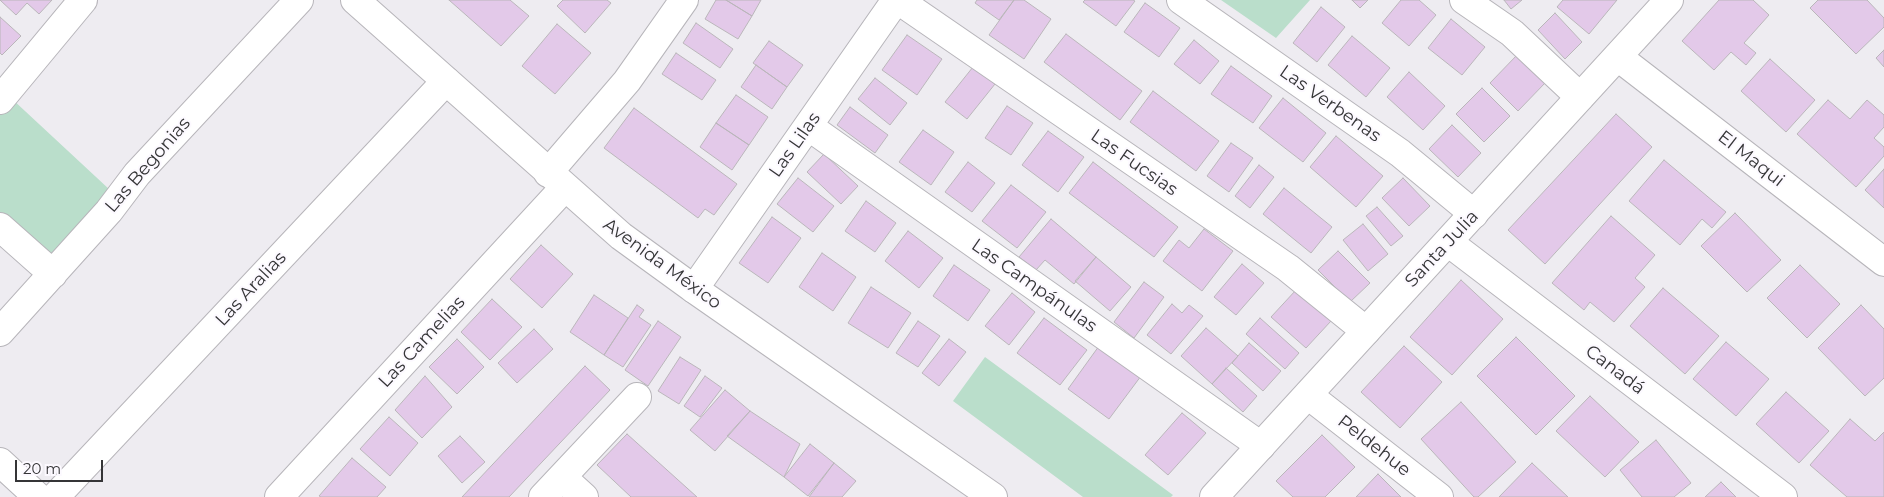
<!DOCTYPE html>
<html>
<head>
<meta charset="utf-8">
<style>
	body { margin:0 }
	#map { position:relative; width:1884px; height:497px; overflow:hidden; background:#eeecf1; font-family:Montserrat,sans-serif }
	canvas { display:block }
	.scale { position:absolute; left:15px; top:460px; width:88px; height:22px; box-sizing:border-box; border:2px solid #353537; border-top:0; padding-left:6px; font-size:15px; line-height:18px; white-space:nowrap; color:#353537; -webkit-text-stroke:4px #fcf9ff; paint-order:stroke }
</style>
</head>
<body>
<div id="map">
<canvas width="1884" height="497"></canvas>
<div class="scale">20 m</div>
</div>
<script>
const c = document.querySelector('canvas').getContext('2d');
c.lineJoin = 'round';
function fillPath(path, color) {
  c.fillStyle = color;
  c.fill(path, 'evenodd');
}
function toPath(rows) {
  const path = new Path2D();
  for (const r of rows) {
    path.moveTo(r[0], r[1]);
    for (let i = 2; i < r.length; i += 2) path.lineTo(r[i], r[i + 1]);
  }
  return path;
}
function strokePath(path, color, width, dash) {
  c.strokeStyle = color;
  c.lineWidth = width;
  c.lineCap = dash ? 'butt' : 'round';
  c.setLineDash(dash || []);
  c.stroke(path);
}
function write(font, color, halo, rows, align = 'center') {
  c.font = font + ' Montserrat,sans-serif';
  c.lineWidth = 4;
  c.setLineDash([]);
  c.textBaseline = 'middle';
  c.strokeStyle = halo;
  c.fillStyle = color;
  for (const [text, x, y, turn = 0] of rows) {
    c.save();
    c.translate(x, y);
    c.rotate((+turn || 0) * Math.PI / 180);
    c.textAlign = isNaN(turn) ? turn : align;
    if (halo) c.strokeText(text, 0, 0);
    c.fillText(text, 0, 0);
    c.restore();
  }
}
fillPath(toPath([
	[1221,0,1310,0,1276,38],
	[11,98,110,190,50,260,0,215,0,112],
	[985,357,1173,495,1171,497,1083,497,953,401]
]), '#badecb');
const building = toPath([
	[0,0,52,0,39,14,27,3,16,15,0,0],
	[449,0,510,0,529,16,501,46,449,0],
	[563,0,607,0,611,3,585,33,557,6,563,0],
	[716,0,726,0,752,16,738,39,705,19,716,0],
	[726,0,761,0,752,16,726,0],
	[977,0,1014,0,999,20,975,3,977,0],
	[1014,0,1024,0,1051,19,1024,59,989,35,1014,0],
	[1085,0,1133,0,1135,1,1116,26,1083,2,1085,0],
	[1352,0,1368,0,1360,8,1352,0],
	[1401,0,1419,0,1436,15,1409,46,1382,23,1401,0],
	[1504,0,1522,0,1511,9,1504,0],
	[1563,0,1617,0,1589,34,1557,7,1563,0],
	[1719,0,1753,0,1769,15,1744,43,1756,53,1746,65,1731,52,1714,70,1682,41,1719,0],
	[1818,0,1867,0,1884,18,1884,27,1856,54,1810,8,1818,0],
	[1145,3,1180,28,1159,57,1124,32,1145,3],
	[1321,7,1345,27,1317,62,1293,43,1321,7],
	[1555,13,1582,42,1565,59,1538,30,1555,13],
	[0,17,21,36,2,55,0,53,0,17],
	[1451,19,1485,47,1462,75,1428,48,1451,19],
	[696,23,733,49,720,68,683,43,696,23],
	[557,24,591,53,555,94,522,66,557,24],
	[1066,34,1142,91,1120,120,1044,62,1066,34],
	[907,35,942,59,917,95,882,70,907,35],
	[1352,36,1390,68,1366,97,1328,65,1352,36],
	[1194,40,1219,61,1200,84,1174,64,1194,40],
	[769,41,803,65,787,87,753,63,769,41],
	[1884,50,1884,67,1876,58,1884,50],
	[676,53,716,80,702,100,662,74,676,53],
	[1518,54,1546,82,1518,111,1490,83,1518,54],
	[1770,59,1815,100,1786,132,1741,91,1770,59],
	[756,65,787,87,772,109,741,87,756,65],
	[1231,66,1272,96,1253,123,1211,94,1231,66],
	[973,67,995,84,967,119,945,102,973,67],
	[1409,72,1445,106,1423,130,1387,97,1409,72],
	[875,78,907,103,890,125,858,99,875,78],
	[1482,88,1510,116,1484,142,1456,114,1482,88],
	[1153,91,1219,141,1196,171,1130,122,1153,91],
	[736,95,768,117,749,145,716,123,736,95],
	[1283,98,1326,133,1303,162,1259,128,1283,98],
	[1828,100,1850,119,1867,100,1884,115,1884,127,1874,138,1884,147,1884,156,1856,187,1797,134,1828,100],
	[1007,106,1033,123,1011,155,985,138,1007,106],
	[850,107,888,135,875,153,837,125,850,107],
	[634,108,737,184,714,215,705,209,698,218,604,148,634,108],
	[1616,114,1652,147,1545,264,1508,230,1616,114],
	[716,123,749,145,732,170,700,147,716,123],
	[1452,125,1481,153,1458,177,1429,149,1452,125],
	[923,130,954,152,931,185,899,162,923,130],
	[1048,131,1084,157,1058,192,1022,165,1048,131],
	[1336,136,1383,176,1356,207,1310,167,1336,136],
	[1231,143,1253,158,1229,192,1207,176,1231,143],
	[824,154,858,186,841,204,807,172,824,154],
	[1664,160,1726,212,1712,228,1702,219,1680,245,1629,201,1664,160],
	[968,162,995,183,972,212,945,192,968,162],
	[1093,162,1178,227,1154,257,1069,193,1093,162],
	[1259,165,1274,177,1250,208,1235,196,1259,165],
	[1884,169,1884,208,1865,190,1884,169],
	[798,178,834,206,813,232,777,204,798,178],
	[1403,178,1430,206,1409,226,1382,198,1403,178],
	[1011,185,1046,212,1017,248,982,221,1011,185],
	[1284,188,1332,227,1311,253,1263,214,1284,188],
	[866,201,896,223,875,252,845,231,866,201],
	[1377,207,1403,236,1391,246,1366,216,1377,207],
	[1735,213,1781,260,1747,292,1701,246,1735,213],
	[1611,216,1655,255,1635,278,1645,287,1614,322,1590,302,1584,310,1552,283,1611,216],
	[772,217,801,238,768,283,739,263,772,217],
	[1051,219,1096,257,1074,284,1045,260,1036,270,1019,257,1051,219],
	[1363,224,1388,254,1368,271,1343,240,1363,224],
	[1204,229,1233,251,1202,291,1163,261,1179,240,1189,248,1204,229],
	[908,231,943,258,919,288,885,261,908,231],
	[541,245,573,274,542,308,510,279,541,245],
	[1338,251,1370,283,1350,302,1318,270,1338,251],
	[822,253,856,277,833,311,799,287,822,253],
	[1096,257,1131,287,1110,311,1075,281,1096,257],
	[1242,264,1264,283,1236,315,1214,297,1242,264],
	[954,265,990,290,968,321,933,296,954,265],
	[1800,265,1840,304,1807,338,1767,298,1800,265],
	[1461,280,1503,319,1452,375,1410,337,1461,280],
	[1144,282,1164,297,1134,338,1114,322,1144,282],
	[871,287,911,313,888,348,848,323,871,287],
	[1663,288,1719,336,1685,374,1630,326,1663,288],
	[1296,290,1331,321,1306,348,1271,317,1296,290],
	[1012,293,1035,312,1009,345,985,326,1012,293],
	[594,295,628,318,604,355,570,332,594,295],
	[492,299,522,327,490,360,461,332,492,299],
	[1172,304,1182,313,1189,305,1203,316,1171,354,1147,335,1172,304],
	[637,305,644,310,639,317,651,325,623,367,604,355,637,305],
	[1861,305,1884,329,1884,378,1865,396,1818,348,1861,305],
	[1044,318,1087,350,1060,385,1017,353,1044,318],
	[1260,318,1299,353,1285,369,1246,334,1260,318],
	[658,321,681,337,648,386,625,370,658,321],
	[918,321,940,336,918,367,896,353,918,321],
	[1206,328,1238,356,1212,384,1181,356,1206,328],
	[534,329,553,349,517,383,498,363,534,329],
	[1516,337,1575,396,1536,435,1477,376,1516,337],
	[457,339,484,367,457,394,429,367,457,339],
	[949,339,966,352,939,386,922,373,949,339],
	[1726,342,1769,379,1736,416,1693,379,1726,342],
	[1249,343,1281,371,1263,391,1232,363,1249,343],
	[1099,346,1141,376,1109,419,1068,389,1099,346],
	[1404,346,1442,382,1400,428,1361,392,1404,346],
	[680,357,701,370,679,404,658,391,680,357],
	[585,366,610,390,509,497,462,497,585,366],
	[1226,368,1257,396,1243,412,1212,384,1226,368],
	[425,376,452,407,422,438,395,410,425,376],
	[705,376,722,388,700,417,684,406,705,376],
	[725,390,750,411,715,451,690,430,725,390],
	[1786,392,1829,431,1799,463,1756,424,1786,392],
	[1590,396,1639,442,1605,477,1556,431,1590,396],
	[1461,402,1516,462,1478,497,1474,497,1421,439,1461,402],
	[750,411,800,444,784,477,727,436,750,411],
	[1182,413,1206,433,1168,475,1145,455,1182,413],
	[389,417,418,443,390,476,360,449,389,417],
	[1850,419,1875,441,1884,432,1884,497,1847,497,1810,465,1850,419],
	[627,434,697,497,631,497,597,465,627,434],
	[1322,435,1355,467,1325,497,1293,497,1276,481,1322,435],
	[460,436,485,462,462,483,438,456,460,436],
	[1656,440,1691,483,1674,497,1642,497,1620,470,1656,440],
	[810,444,834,463,808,496,784,477,810,444],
	[352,458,386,487,377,497,321,497,319,496,352,458],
	[834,463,856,481,842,497,809,497,834,463],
	[1532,463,1568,497,1499,497,1532,463],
	[1378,474,1401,497,1356,497,1378,474],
	[1721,482,1736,497,1705,497,1721,482]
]);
fillPath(building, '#e3c9e9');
strokePath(building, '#bab6ba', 1);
const street = toPath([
	[898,0,1288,268,1366,331],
	[1181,0,1400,153,1474,214],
	[1464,0,1512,33,1580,97],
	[1618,57,1884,262],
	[0,100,83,0],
	[808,126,1261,446],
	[548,173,627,81,684,0],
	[0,227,53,274],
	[1448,242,1783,497],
	[694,289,896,0],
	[0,332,109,211,137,174,299,0],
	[1308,395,1439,497],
	[0,462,38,497],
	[562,477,584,497],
	[55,497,446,81],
	[279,497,564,188],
	[543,497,637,397]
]);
const secondary = toPath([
	[355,0,621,236,694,289,993,497],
	[1214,497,1669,0]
]);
strokePath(street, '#b7b5ba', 30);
strokePath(secondary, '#b7b5ba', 30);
strokePath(street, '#fff', 28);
strokePath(secondary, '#fff', 28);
write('18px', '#353537', '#fcf9ff', [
	["Las Verbenas",1330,104,35],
	["Las Lilas",795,145,-55],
	["El Maqui",1751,159,38],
	["Las Fucsias",1134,163,35],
	["Las Begonias",148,165,-49],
	["Santa Julia",1442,249,-47],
	["Avenida México",662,264,36],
	["Las Campánulas",1034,286,35],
	["Las Aralias",251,289,-47],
	["Las Camelias",422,342,-47],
	["Canadá",1615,370,37],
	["Peldehue",1374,446,38]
]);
</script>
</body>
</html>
